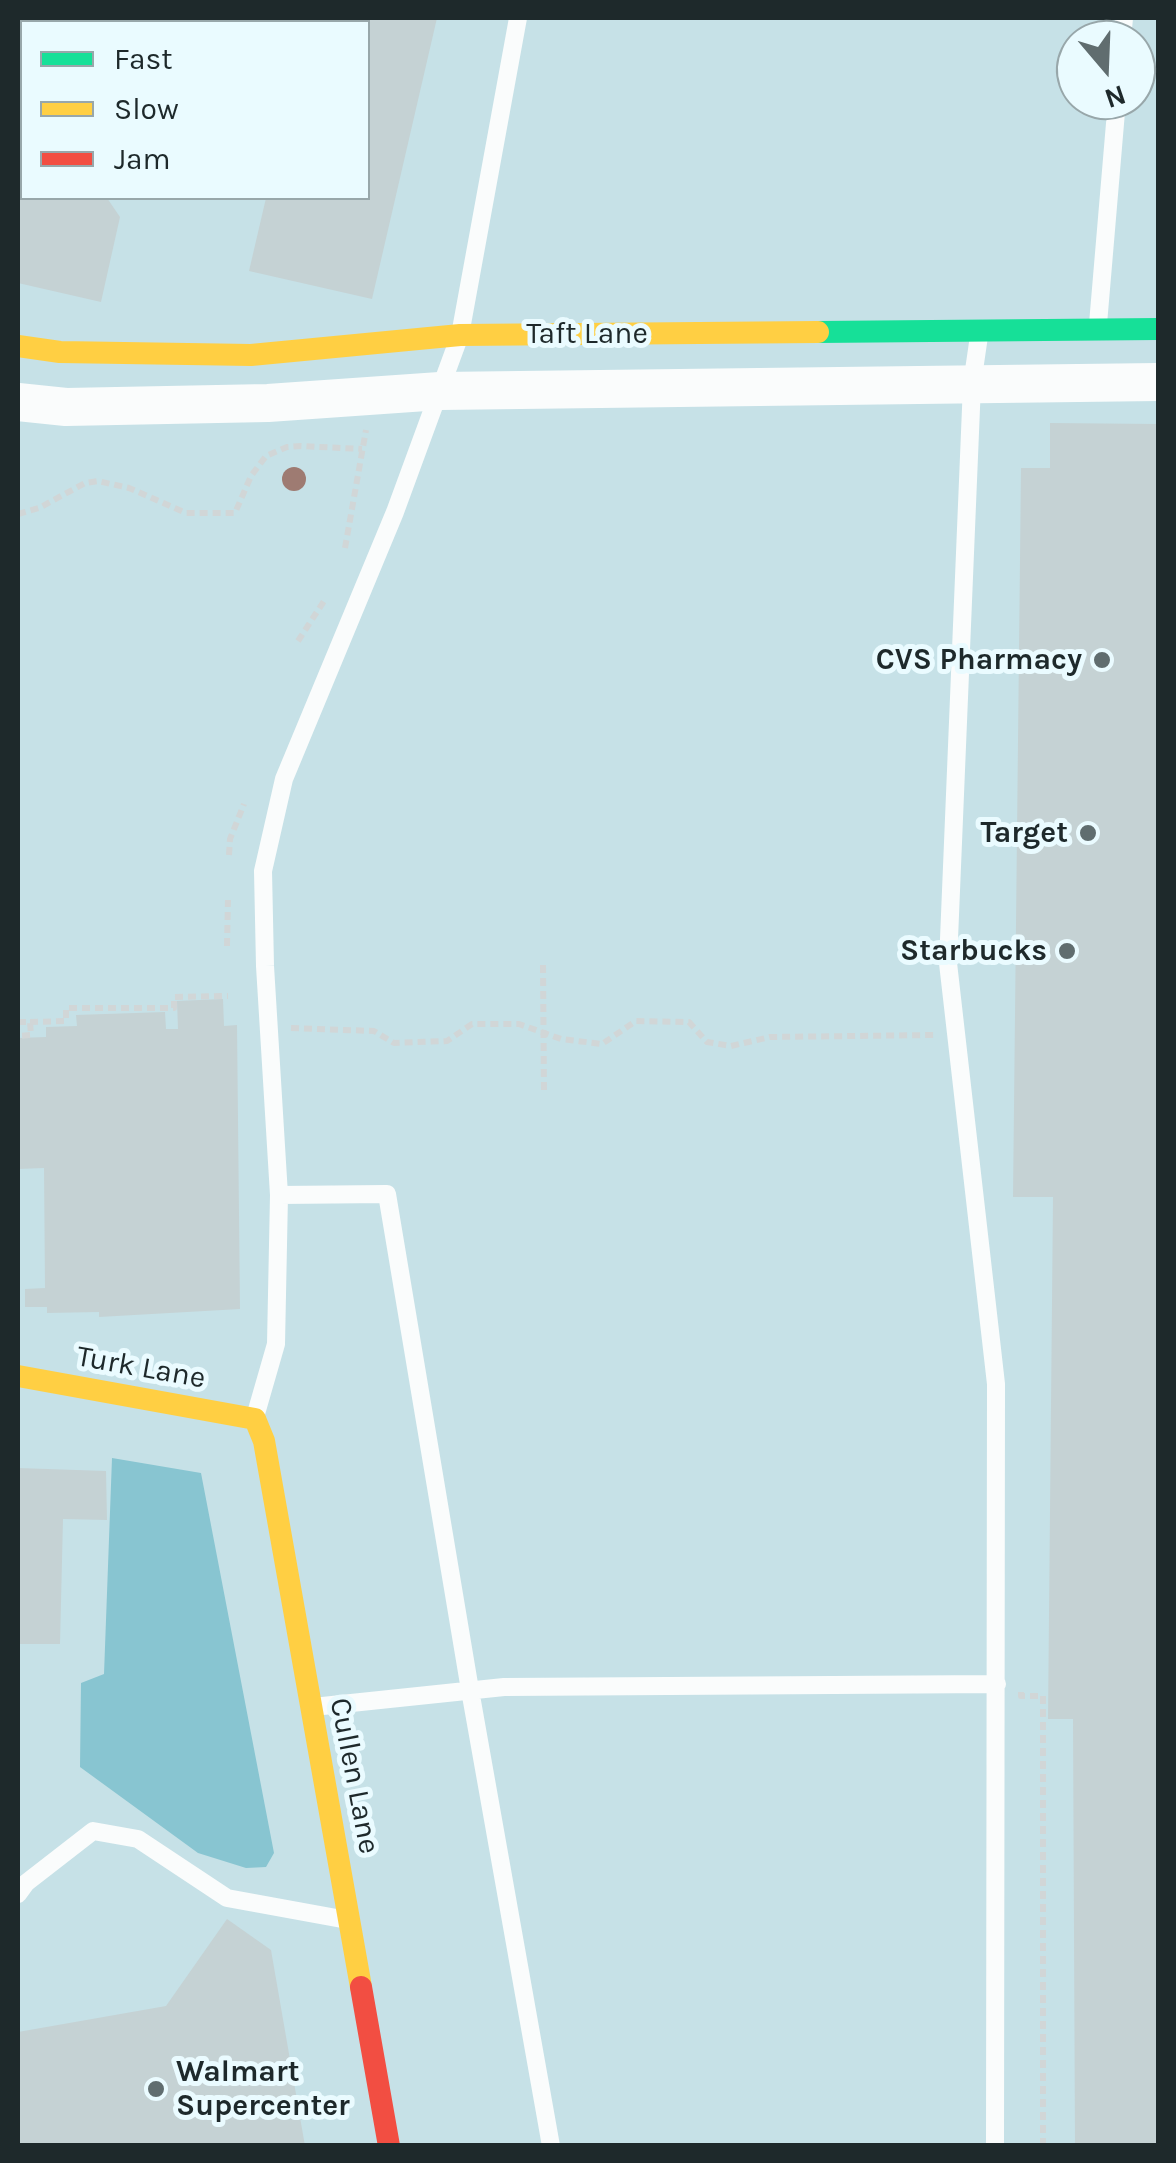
<!DOCTYPE html>
<html>
<head>
<meta charset="utf-8">
<style>
	body { margin:0 }
	#map { position:relative; width:1176px; height:2163px; overflow:hidden; background:#dbebee; font-family:Karla,sans-serif }
	canvas { display:block }
	.frame { position:absolute; inset:0; border:20px solid #1e292b; pointer-events:none }
	.legend { position:absolute; left:20px; top:20px; width:350px; height:180px; box-sizing:border-box; background:#eafbff; border:2px solid #98a7aa; margin:0; padding:12px 18px; list-style:none; font-size:30px; color:#1e292b }
	.legend li { display:flex; align-items:center; gap:20px; height:50px }
	.legend b { width:50px; border:2px solid #98a7aa }
	.north { position:absolute; left:1056px; top:20px; width:100px; height:100px; box-sizing:border-box; background:#eafbff; border:2px solid #98a7aa; border-radius:50%; rotate:161deg; font-size:28px; font-weight:700; line-height:40px; text-align:center; color:#1e292b }
	.north::after { content:''; display:block; margin:auto; width:35px; height:45px; background:#606d6f; clip-path:polygon(50% 0,100% 100%,50% 72%,0 100%) }
</style>
</head>
<body>
<div id="map">
<canvas width="1176" height="2163"></canvas>
<div class="frame"></div>
<ul class="legend">
<li><b style="height:12px;background:#16e098"></b>Fast</li>
<li><b style="height:12px;background:#ffcf43"></b>Slow</li>
<li><b style="height:12px;background:#f24e42"></b>Jam</li>
</ul>
<div class="north">N</div>
</div>
<script>
const c = document.querySelector('canvas').getContext('2d');
c.lineJoin = 'round';
function fillPath(path, color) {
  c.fillStyle = color;
  c.fill(path, 'evenodd');
}
function toPath(rows) {
  const path = new Path2D();
  for (const r of rows) {
    path.moveTo(r[0], r[1]);
    for (let i = 2; i < r.length; i += 2) path.lineTo(r[i], r[i + 1]);
  }
  return path;
}
function strokePath(path, color, width, dash) {
  c.strokeStyle = color;
  c.lineWidth = width;
  c.lineCap = dash ? 'butt' : 'round';
  c.setLineDash(dash || []);
  c.stroke(path);
}
function write(font, color, halo, rows, align = 'center') {
  c.font = font + ' Karla,sans-serif';
  c.lineWidth = 10;
  c.setLineDash([]);
  c.textBaseline = 'middle';
  c.strokeStyle = halo;
  c.fillStyle = color;
  for (const [text, x, y, turn = 0] of rows) {
    c.save();
    c.translate(x, y);
    c.rotate((+turn || 0) * Math.PI / 180);
    c.textAlign = isNaN(turn) ? turn : align;
    if (halo) c.strokeText(text, 0, 0);
    c.fillText(text, 0, 0);
    c.restore();
  }
}
fillPath(toPath([
	[18,18,1158,18,1158,2145,18,2145],
	[22,22,368,22,368,198,22,198],
	[1076,40,1136,40,1136,100,1076,100]
]), '#c6e1e7');
fillPath(toPath([
	[112,1458,201,1473,274,1853,266,1867,246,1868,198,1853,80,1767,81,1683,104,1674]
]), '#88c5d1');
fillPath(toPath([
	[308,18,437,18,372,299,249,271,266,198,368,198,368,22,307,22],
	[18,169,22,170,22,198,107,198,120,217,101,302,18,283],
	[1050,423,1158,424,1158,2146,1075,2146,1073,1719,1048,1719,1053,1197,1013,1197,1021,468,1050,468],
	[223,999,224,1026,237,1025,240,1309,99,1317,99,1312,47,1313,47,1307,25,1307,25,1289,45,1288,44,1168,18,1169,18,1038,46,1037,46,1027,77,1026,76,1015,165,1012,166,1029,178,1029,177,1001],
	[18,1468,106,1471,107,1520,63,1519,60,1644,18,1644],
	[227,1919,271,1950,305,2146,18,2146,18,2032,166,2006]
]), '#c5d2d4');
strokePath(toPath([
	[55,22,57,18],
	[18,90,22,83],
	[18,514,39,508,85,483,98,481,129,488,186,513,235,513,251,476,266,456,287,447,301,446,362,449],
	[345,548,366,430],
	[298,641,326,598],
	[229,855,230,839,244,804],
	[227,946,228,900],
	[543,965,544,1094],
	[18,1022,30,1022,31,1035,18,1036],
	[30,1022,66,1021,66,1008,174,1008,174,997,228,996],
	[291,1028,374,1031,394,1043,447,1041,472,1024,519,1024,561,1039,602,1044,636,1021,689,1022,707,1042,731,1046,770,1037,935,1035],
	[1021,1692,1021,1696,1043,1696,1043,2146]
]), '#d1d6d7', 6, [8, 5]);
strokePath(toPath([
	[1122,40,1124,18],
	[1098,324,1117,100],
	[979,336,972,384,948,963,996,1384,995,2146],
	[279,1195,387,1194,470,1690,551,2146],
	[255,1417,276,1344,279,1195,265,966,263,871,284,779,395,512,460,335,518,18],
	[313,1707,504,1687,997,1684],
	[18,1894,26,1883,93,1831,138,1839,227,1898,342,1919]
]), '#fafcfc', 18);
strokePath(toPath([
	[18,402,66,407,268,403,440,391,1158,382]
]), '#fafcfc', 38);
strokePath(toPath([
	[818,332,1158,329]
]), '#16e098', 22);
strokePath(toPath([
	[18,346,60,352,251,355,460,335,818,332],
	[18,1376,255,1419,264,1441,361,1987]
]), '#ffcf43', 22);
strokePath(toPath([
	[361,1987,389,2146]
]), '#f24e42', 22);
c.fillStyle = '#9e7b72';
for (const [x, y] of [
	[294,479]
]) {
  c.beginPath();
  c.arc(x, y, 12, 0, 2 * Math.PI);
  c.fill();
}
for (const [x, y, r, color] of [
	[1102,660,10,"#606d6f"],
	[1088,833,10,"#606d6f"],
	[1067,951,10,"#606d6f"],
	[156,2089,10,"#606d6f"]
]) {
  const dot = new Path2D();
  dot.arc(x, y, r, 0, 2 * Math.PI);
  c.fillStyle = color;
  c.fill(dot);
  strokePath(dot, '#eafbff', 4);
}
write('30px', '#1e292b', '#eafbff', [
	["Taft Lane",587,334],
	["Turk Lane",141,1368,10],
	["Cullen Lane",354,1776,79]
]);
write('bold 30px', '#1e292b', '#eafbff', [
	["CVS Pharmacy",1082,660],
	["Target",1068,833],
	["Starbucks",1047,951],
	["Walmart",176,2072,"left"],
	["Supercenter",176,2106,"left"]
], 'right');
</script>
</body>
</html>
